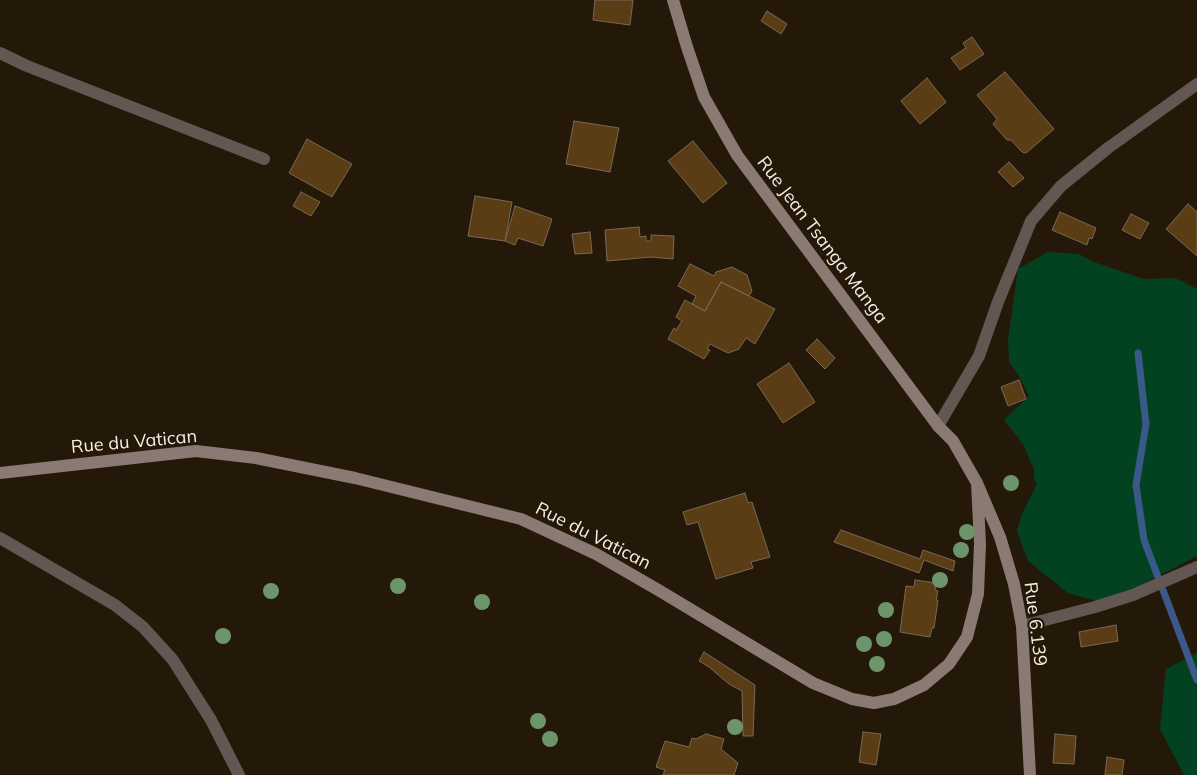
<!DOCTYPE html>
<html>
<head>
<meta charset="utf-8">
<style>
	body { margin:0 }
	canvas { display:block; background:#241908 }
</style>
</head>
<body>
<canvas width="1197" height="775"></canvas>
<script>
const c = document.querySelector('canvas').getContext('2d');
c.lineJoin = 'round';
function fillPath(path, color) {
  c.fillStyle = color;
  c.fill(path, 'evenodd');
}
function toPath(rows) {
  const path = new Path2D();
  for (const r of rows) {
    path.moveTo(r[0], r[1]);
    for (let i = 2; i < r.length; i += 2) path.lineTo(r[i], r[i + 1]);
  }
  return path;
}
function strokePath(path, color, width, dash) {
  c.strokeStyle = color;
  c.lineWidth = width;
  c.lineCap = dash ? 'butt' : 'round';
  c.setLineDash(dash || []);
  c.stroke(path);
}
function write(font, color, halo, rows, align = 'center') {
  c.font = font + ' Mulish,sans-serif';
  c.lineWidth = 4.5;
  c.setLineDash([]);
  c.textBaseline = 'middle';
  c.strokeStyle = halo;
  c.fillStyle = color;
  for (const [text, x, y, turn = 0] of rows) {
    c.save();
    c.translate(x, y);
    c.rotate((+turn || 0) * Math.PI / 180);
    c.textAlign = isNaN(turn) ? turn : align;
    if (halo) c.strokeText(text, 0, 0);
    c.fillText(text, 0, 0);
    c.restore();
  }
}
fillPath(toPath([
	[1048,252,1079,254,1094,262,1144,279,1175,278,1197,289,1197,556,1110,601,1096,601,1068,593,1028,561,1017,531,1022,514,1037,484,1034,480,1034,469,1023,444,1004,420,1029,396,1019,376,1009,362,1008,340,1018,269],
	[1197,653,1197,775,1184,775,1160,729,1166,669]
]), '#034220');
strokePath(toPath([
	[1138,353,1146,424,1136,485,1144,540,1197,680]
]), '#3a5988', 7);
const building = toPath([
	[595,0,633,0,630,25,593,20,595,0],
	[767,11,787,24,781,34,761,21,767,11],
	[972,37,984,54,960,70,951,58,966,48,963,43,972,37],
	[1005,72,1054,129,1026,153,1022,152,1011,140,1007,140,993,124,997,119,977,95,1005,72],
	[927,78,946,102,920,124,901,101,927,78],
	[574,121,619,128,610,172,566,164,574,121],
	[307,139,352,164,332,197,289,173,307,139],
	[693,141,727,183,703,203,668,161,693,141],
	[1009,162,1024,178,1013,187,998,172,1009,162],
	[301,192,320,202,311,216,293,206,301,192],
	[475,196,512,202,505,241,468,236,475,196],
	[1188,204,1197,212,1197,256,1166,229,1188,204],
	[515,206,552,219,543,246,518,238,515,245,505,241,515,206],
	[1060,212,1096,228,1092,239,1089,238,1087,245,1052,230,1060,212],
	[1131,214,1149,223,1140,239,1122,230,1131,214],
	[639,227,640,237,646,236,646,241,651,241,651,235,674,236,673,259,651,257,607,261,605,230,639,227],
	[590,232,592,253,575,254,572,234,590,232],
	[690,264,714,276,716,272,732,267,747,275,752,291,749,296,721,282,705,311,692,304,696,296,678,286,690,264],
	[721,282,775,309,755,344,746,338,739,349,728,353,710,344,707,349,710,350,704,359,668,339,674,328,676,330,682,321,676,317,685,300,705,311,721,282],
	[817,339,835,358,825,369,806,350,817,339],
	[789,363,815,402,783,423,757,384,789,363],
	[1019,380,1026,399,1008,406,1001,387,1019,380],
	[745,493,748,503,752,502,770,557,751,562,753,568,716,579,698,522,687,525,683,512,745,493],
	[841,530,920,559,923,550,955,561,953,571,924,560,919,573,834,542,841,530],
	[915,580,936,583,935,590,938,591,936,600,938,600,934,628,932,628,930,637,900,632,906,586,914,587,915,580],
	[1116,625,1118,641,1081,647,1079,632,1116,625],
	[704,652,755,685,753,736,743,736,742,691,729,684,709,667,699,661,704,652],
	[863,732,881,734,876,765,859,762,863,732],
	[706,734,724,739,721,749,738,763,734,775,663,775,665,770,656,767,665,741,689,747,692,738,696,739,706,734],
	[1055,734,1076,736,1074,764,1053,763,1055,734],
	[1107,757,1124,760,1122,775,1105,775,1107,757]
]);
fillPath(building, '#5b3d15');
strokePath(building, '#786856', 1);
strokePath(toPath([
	[0,53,27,66,264,159],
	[938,426,979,356,998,302,1031,221,1061,186,1108,148,1197,84],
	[0,538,115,605,143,627,173,660,211,720,239,775],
	[1022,626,1095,607,1133,595,1197,567]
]), '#625753', 12);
strokePath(toPath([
	[673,0,687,47,704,97,737,155,938,426,953,441,977,483,1000,537,1014,584,1022,626,1030,775],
	[0,473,196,451,256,458,355,478,521,519,596,554,660,591,813,683,852,699,874,703,894,699,924,685,949,664,967,637,978,594,980,544,977,483]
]), '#8a7a73', 12);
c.fillStyle = '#6c956c';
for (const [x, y] of [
	[1011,483],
	[967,532],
	[961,550],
	[940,580],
	[398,586],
	[271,591],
	[482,602],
	[886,610],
	[223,636],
	[884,639],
	[864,644],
	[877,664],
	[538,721],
	[735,727],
	[550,739]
]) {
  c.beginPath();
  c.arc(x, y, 8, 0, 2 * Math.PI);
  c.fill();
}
write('18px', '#f6eee3', '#241908', [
	["Rue Jean Tsanga Manga",822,240,53],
	["Rue du Vatican",134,442,-5],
	["Rue du Vatican",593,536,27],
	["Rue 6.139",1035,624,83]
]);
</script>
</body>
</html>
